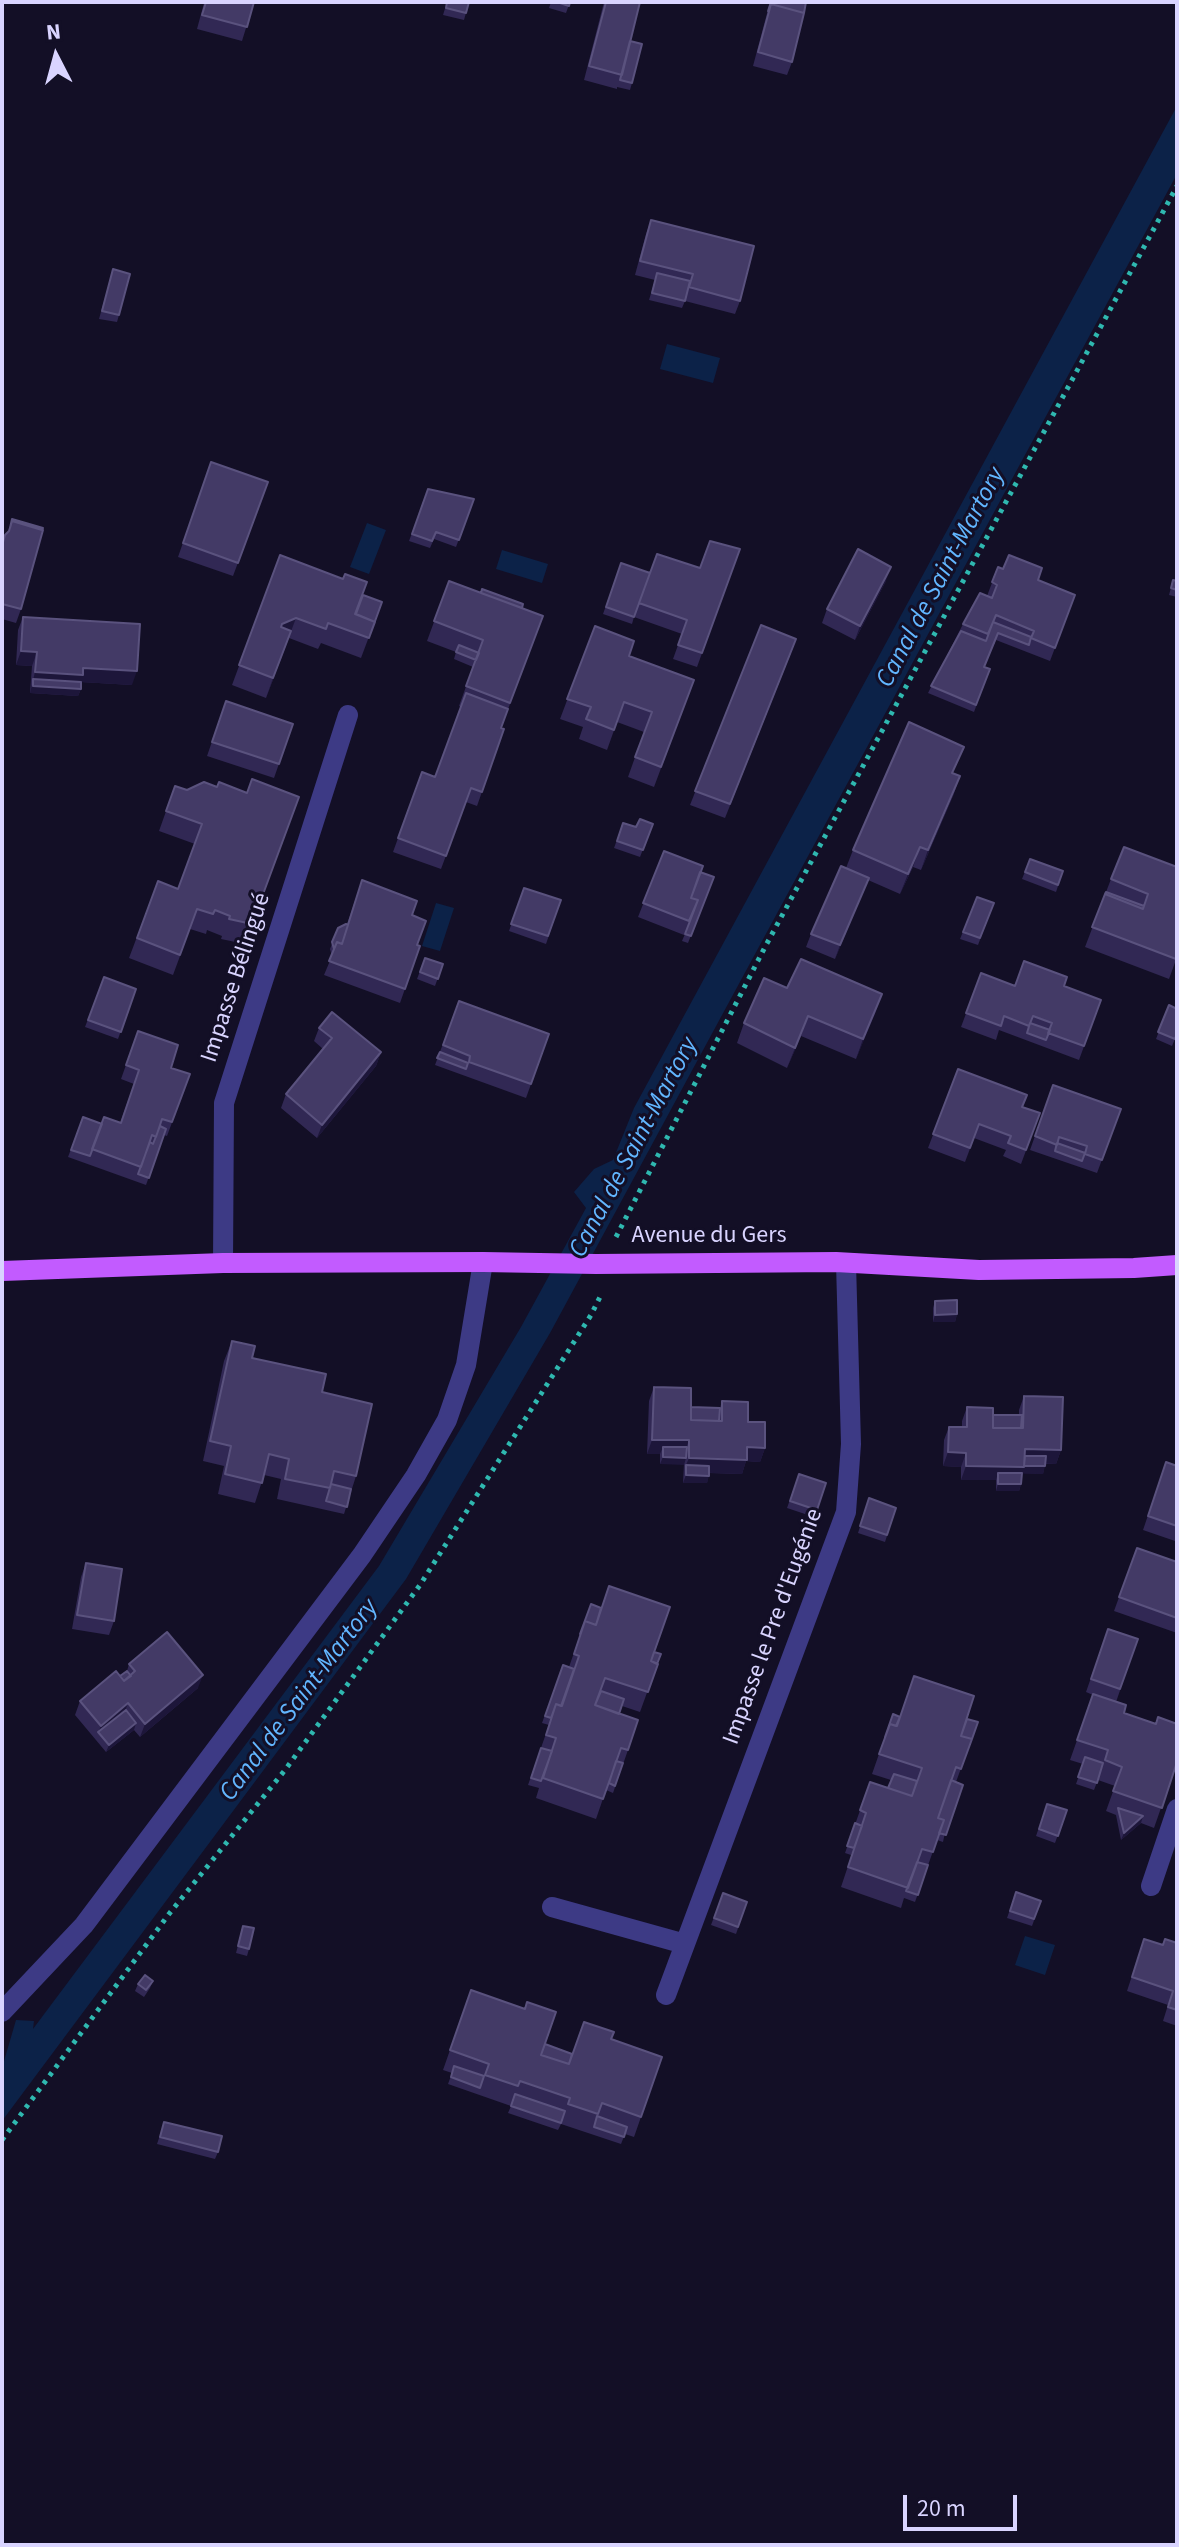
<!DOCTYPE html>
<html>
<head>
<meta charset="utf-8">
<style>
	body { margin:0 }
	#map { position:relative; width:1179px; height:2547px; overflow:hidden; background:#130f26; font-family:"Source Sans 3",sans-serif }
	canvas { display:block }
	.frame { position:absolute; inset:0; border:4px solid #d9d4ff; pointer-events:none }
	.north { position:absolute; left:16px; top:16px; width:80px; height:80px; -webkit-text-stroke:6px #130f26; paint-order:stroke; rotate:354deg; font-size:22px; font-weight:700; line-height:32px; text-align:center; color:#d9d4ff }
	.north::after { content:''; display:block; margin:auto; width:28px; height:36px; background:#d9d4ff; clip-path:polygon(50% 0,100% 100%,50% 72%,0 100%) }
	.scale { position:absolute; left:903px; top:2495px; width:114px; height:36px; box-sizing:border-box; border:4px solid #d9d4ff; border-top:0; padding-left:10px; font-size:24px; line-height:28px; white-space:nowrap; color:#d9d4ff; -webkit-text-stroke:6px #130f26; paint-order:stroke }
</style>
</head>
<body>
<div id="map">
<canvas width="1179" height="2547"></canvas>
<div class="frame"></div>
<div class="north">N</div>
<div class="scale">20 m</div>
</div>
<script>
const c = document.querySelector('canvas').getContext('2d');
c.lineJoin = 'round';
function fillPath(path, color) {
  c.fillStyle = color;
  c.fill(path, 'evenodd');
}
function toPath(rows) {
  const path = new Path2D();
  for (const r of rows) {
    path.moveTo(r[0], r[1]);
    for (let i = 2; i < r.length; i += 2) path.lineTo(r[i], r[i + 1]);
  }
  return path;
}
function strokePath(path, color, width, dash) {
  c.strokeStyle = color;
  c.lineWidth = width;
  c.lineCap = dash ? 'butt' : 'round';
  c.setLineDash(dash || []);
  c.stroke(path);
}
function write(font, color, halo, rows, align = 'center') {
  c.font = font + ' "Source Sans 3",sans-serif';
  c.lineWidth = 6;
  c.setLineDash([]);
  c.textBaseline = 'middle';
  c.strokeStyle = halo;
  c.fillStyle = color;
  for (const [text, x, y, turn = 0] of rows) {
    c.save();
    c.translate(x, y);
    c.rotate((+turn || 0) * Math.PI / 180);
    c.textAlign = isNaN(turn) ? turn : align;
    if (halo) c.strokeText(text, 0, 0);
    c.fillText(text, 0, 0);
    c.restore();
  }
}
fillPath(toPath([
	[1177,106,1177,174,550,1333,406,1579,2,2121,2,2068,16,2020,34,2021,33,2029,379,1566,521,1327,586,1208,574,1192,594,1169,613,1160,634,1108],
	[667,344,720,358,713,383,660,369],
	[367,523,386,530,369,574,350,567],
	[502,550,548,564,542,583,496,569],
	[436,903,454,908,440,951,422,946],
	[1025,1936,1055,1945,1045,1975,1015,1965]
]), '#0c2248');
strokePath(toPath([
	[616,1237,765,947,1177,186],
	[2,2140,169,1914,285,1770,420,1585,591,1315,602,1293]
]), '#2fb8b0', 5, [4, 6]);
strokePath(toPath([
	[223,1263,224,1103,348,715],
	[1151,1886,1177,1809],
	[552,1907,685,1944],
	[666,1995,846,1512,851,1444,846,1263],
	[2,2012,84,1925,362,1555,416,1475,447,1420,466,1365,483,1262]
]), '#3d3a85', 20);
strokePath(toPath([
	[2,1271,223,1263,483,1262,596,1264,836,1262,979,1270,1134,1268,1177,1265]
]), '#c25bff', 20);
fillPath(toPath([
	[201,2,254,2,242,41,197,29,204,3],
	[447,2,469,2,464,20,443,15],
	[551,2,570,2,566,13,549,8],
	[604,2,640,2,630,41,632,83,630,90,617,87,617,89,584,80],
	[770,2,806,2,792,62,787,75,753,66],
	[651,220,740,301,735,314,685,301,682,308,649,300,655,280,635,275,646,234],
	[113,269,119,315,117,322,99,319],
	[211,462,268,482,233,576,178,557],
	[428,489,474,499,456,547,434,539,430,548,409,541],
	[12,519,21,609,16,623,2,619,2,543,5,535,8,532],
	[740,549,697,667,673,659,682,634,634,617,632,624,603,614,621,563,650,573,657,554,700,568],
	[280,555,363,595,382,602,361,658,321,643,318,649,289,638,266,698,232,685],
	[998,567,1038,580,1075,595,1050,661,996,640,984,667,990,669,974,712,928,693,963,624,987,596],
	[1173,580,1177,581,1177,597,1169,595],
	[449,581,543,616,501,728,504,729,477,806,466,802,441,869,393,852,422,772,435,777,461,707,459,706,473,667,454,659,456,652,427,641],
	[886,581,855,640,822,623,827,609],
	[23,617,132,685,81,682,81,689,78,696,30,693,32,666,16,665,18,630],
	[761,625,791,653,725,818,690,805],
	[595,626,629,656,694,680,654,787,628,777,644,732,617,722,607,750,579,739,583,727,560,719],
	[226,701,293,724,274,778,207,756],
	[954,773,960,776,953,796,921,870,913,867,900,894,868,880,835,959,806,947,811,934,846,868,853,850],
	[175,786,187,790,217,787,247,793,299,797,245,944,221,939,222,936,207,930,206,934,190,929,173,975,129,958,158,881,178,889,195,844,159,831],
	[623,823,636,827,653,824,640,857,614,848],
	[664,851,700,872,714,877,688,943,682,941,690,922,684,935,638,917],
	[1030,859,1063,871,1056,892,1022,879],
	[1177,867,1177,957,1169,979,1085,947,1111,879],
	[362,880,412,916,417,945,420,946,400,1003,324,975,332,956,330,949,338,928,347,924],
	[524,888,561,900,546,944,509,931],
	[977,897,994,903,978,945,960,939],
	[425,958,443,964,435,986,417,979],
	[981,973,1015,986,1064,986,1101,1000,1079,1060,999,1030,996,1040,961,1027],
	[104,977,136,989,118,1039,85,1027],
	[787,988,882,994,856,1059,801,1036,787,1068,737,1043,744,1023],
	[459,1001,549,1034,526,1098,435,1065],
	[1169,1005,1177,1034,1172,1046,1156,1039],
	[319,1028,381,1052,376,1066,317,1138,281,1108,286,1094,323,1049,314,1041],
	[138,1031,171,1068,190,1074,167,1136,164,1135,146,1185,68,1157,83,1117,102,1124,120,1123,134,1084,121,1079],
	[958,1069,1023,1107,1040,1113,1021,1164,1003,1156,1006,1150,974,1138,965,1162,928,1148],
	[1053,1085,1121,1109,1097,1173,1030,1150],
	[935,1301,957,1314,955,1322,933,1322,933,1308],
	[232,1341,252,1358,322,1392,356,1476,344,1514,277,1499,281,1479,264,1475,255,1503,218,1494,224,1466,203,1461,224,1361],
	[654,1387,691,1407,720,1408,722,1401,748,1422,765,1448,760,1462,746,1461,742,1474,709,1473,707,1483,683,1483,684,1464,660,1464,660,1454,647,1454,649,1401],
	[1024,1396,1061,1450,1056,1464,1045,1464,1043,1474,1022,1473,1021,1484,1019,1491,996,1491,996,1480,961,1480,961,1467,943,1466,944,1440,949,1427,962,1427,962,1421,967,1407,993,1415,1019,1415,1019,1410],
	[1166,1462,1177,1466,1177,1534,1175,1541,1143,1530],
	[799,1474,826,1483,814,1517,787,1508],
	[869,1498,896,1508,885,1542,858,1533],
	[1137,1548,1177,1562,1177,1633,1114,1611],
	[86,1563,114,1621,109,1635,72,1629,81,1577],
	[591,1604,654,1652,661,1654,640,1712,622,1706,619,1714,628,1750,613,1793,606,1790,596,1819,536,1798,539,1788,528,1785,549,1725,542,1723,563,1665,569,1667],
	[1108,1629,1138,1639,1116,1702,1124,1713,1177,1762,1154,1828,1141,1823,1121,1840,1116,1815,1106,1811,1115,1786,1098,1780,1099,1777,1094,1790,1076,1784,1083,1764,1070,1760,1093,1695,1086,1692],
	[129,1664,198,1688,140,1737,134,1730,106,1752,75,1715,80,1701,120,1676,127,1671],
	[893,1714,900,1717,967,1719,978,1722,956,1782,943,1842,937,1840,915,1902,904,1898,901,1908,841,1887,854,1848,851,1855,845,1853,870,1782,888,1788,891,1780,872,1774],
	[1047,1804,1067,1810,1055,1843,1036,1836],
	[1016,1892,1041,1901,1032,1926,1007,1918],
	[723,1893,747,1902,736,1934,711,1925],
	[243,1926,249,1949,247,1956,236,1953],
	[1144,1939,1162,1945,1177,1943,1177,2026,1163,2021,1168,2005,1127,1991],
	[153,1981,150,1988,144,1997,135,1991,138,1984],
	[471,1990,545,2044,572,2054,611,2039,662,2057,634,2137,625,2134,621,2144,561,2124,558,2130,508,2113,511,2106,448,2084,452,2073,443,2070],
	[162,2129,218,2152,215,2159,157,2144]
]), '#312854');
fillPath(toPath([
	[891,567,886,581,855,640,860,626],
	[296,618,266,698,273,678,282,624],
	[21,651,37,652,32,666,16,665],
	[83,668,137,671,132,685,81,682,81,689,78,696,30,693,35,672],
	[960,776,953,796,921,870,928,850],
	[920,847,913,867,900,894,908,874],
	[869,878,864,891,835,959,840,945],
	[882,994,875,1014,856,1059,863,1039],
	[808,1016,801,1036,787,1068,795,1048],
	[381,1052,376,1066,317,1138,322,1125],
	[957,1314,955,1322,933,1322,935,1315],
	[652,1440,689,1440,684,1454,663,1447,660,1454,647,1454],
	[747,1447,765,1448,760,1462,746,1461,742,1474,686,1472,686,1465,689,1458],
	[1025,1449,1061,1450,1056,1464,1022,1463],
	[948,1452,966,1453,961,1467,943,1466],
	[663,1457,686,1458,684,1465,660,1464],
	[966,1466,1045,1466,1043,1474,998,1473,996,1480,961,1480],
	[686,1475,709,1476,707,1483,683,1483],
	[998,1484,1021,1484,1019,1491,996,1491],
	[203,1675,198,1688,140,1737,145,1724],
	[128,1703,123,1717,98,1732,101,1726],
	[136,1723,134,1730,106,1752,109,1745],
	[1143,1816,1141,1823,1121,1840,1124,1833]
]), '#1d163a');
const building = toPath([
	[206,2,254,2,247,27,202,15,206,2],
	[447,2,469,2,466,13,446,8,447,2],
	[557,2,570,2,569,6,557,2],
	[606,2,640,2,622,75,589,66,606,2],
	[771,2,806,2,804,13,771,4,768,11,771,2],
	[771,4,804,13,792,62,758,52,771,4],
	[630,41,642,44,632,83,620,80,630,41],
	[651,220,754,246,740,301,689,287,693,274,640,261,651,220],
	[113,269,130,274,119,315,102,311,113,269],
	[657,273,690,281,685,301,652,293,657,273],
	[211,462,268,482,238,563,183,543,211,462],
	[428,489,474,499,459,540,436,532,432,541,412,534,428,489],
	[12,519,43,528,42,530,12,521,10,528,12,519],
	[12,521,43,530,21,609,2,604,2,546,5,535,9,531,12,521],
	[710,541,740,549,702,653,678,645,687,620,639,603,657,554,700,568,710,541],
	[858,549,891,567,860,626,827,609,858,549],
	[280,555,343,579,345,574,367,582,355,614,375,622,369,638,328,623,326,629,296,618,282,624,281,627,291,631,273,678,239,665,280,555],
	[1009,555,1042,568,1038,580,1075,595,1055,648,1031,638,1034,631,996,615,988,634,963,624,980,593,992,598,997,585,992,582,998,567,1003,569,1009,555],
	[621,563,650,573,634,617,606,607,621,563],
	[1173,580,1177,581,1177,590,1171,588,1173,580],
	[449,581,543,616,510,703,466,686,483,640,434,621,449,581],
	[482,589,523,604,522,608,481,593,482,589],
	[363,595,382,602,370,635,375,622,356,614,363,595],
	[23,617,140,624,137,671,83,668,83,675,35,672,37,652,21,651,23,617],
	[993,622,1031,637,1029,645,998,633,984,667,990,669,976,705,931,686,961,631,986,641,993,622],
	[761,625,796,639,730,804,695,791,761,625],
	[595,626,634,641,629,656,694,680,661,767,635,757,652,712,624,702,614,730,586,719,591,707,567,699,595,626],
	[459,645,479,653,476,660,456,652,459,645],
	[33,679,81,682,81,689,33,686,33,679],
	[466,693,508,709,501,728,504,729,482,792,471,788,446,856,398,838,422,772,435,777,466,693],
	[226,701,293,724,279,764,212,742,226,701],
	[909,722,964,747,952,773,960,776,928,850,920,847,908,874,853,850,909,722],
	[252,779,299,797,252,924,229,919,230,916,215,910,213,914,197,909,180,955,137,938,158,881,178,889,202,824,166,811,175,786,187,790,204,782,217,787,219,782,247,793,252,779],
	[640,819,653,824,643,850,617,841,623,823,636,827,640,819],
	[1124,847,1177,867,1177,956,1176,959,1092,927,1105,894,1143,909,1148,894,1111,879,1124,847],
	[664,851,703,866,691,898,698,900,689,921,643,903,664,851],
	[1030,859,1063,871,1058,885,1025,872,1030,859],
	[841,866,869,878,840,945,811,934,841,866],
	[700,872,714,877,691,936,685,934,698,900,691,898,700,872],
	[362,880,417,901,412,915,426,921,417,945,420,946,405,989,329,961,337,942,342,944,362,880],
	[524,888,561,900,548,936,511,924,524,888],
	[1106,892,1144,906,1143,909,1105,894,1106,892],
	[977,897,994,903,980,938,963,932,977,897],
	[346,924,348,925,342,944,337,942,334,949,332,942,338,928,346,924],
	[425,958,443,964,438,979,420,972,425,958],
	[801,959,882,994,863,1039,808,1016,795,1048,744,1023,764,978,787,988,801,959],
	[1024,961,1067,977,1064,986,1101,1000,1084,1046,1048,1033,1052,1023,1033,1016,1029,1026,1004,1016,1001,1026,966,1013,981,973,1015,986,1024,961],
	[104,977,136,989,121,1032,88,1020,104,977],
	[459,1001,549,1034,531,1084,469,1062,470,1056,443,1045,459,1001],
	[1169,1005,1177,1009,1177,1033,1175,1039,1158,1032,1169,1005],
	[332,1012,381,1052,322,1125,286,1094,332,1038,319,1028,332,1012],
	[1030,1023,1050,1030,1046,1040,1027,1033,1030,1023],
	[138,1031,178,1045,171,1068,190,1074,172,1122,162,1119,156,1137,152,1135,141,1167,92,1149,104,1117,121,1123,139,1070,126,1065,138,1031],
	[440,1052,468,1063,466,1069,437,1058,440,1052],
	[958,1069,1027,1095,1022,1107,1040,1113,1026,1150,1008,1143,1011,1136,979,1124,970,1148,933,1134,958,1069],
	[1053,1085,1121,1109,1102,1160,1085,1154,1087,1146,1059,1137,1057,1145,1035,1136,1053,1085],
	[83,1117,102,1124,90,1156,71,1150,83,1117],
	[160,1126,166,1129,149,1178,138,1174,150,1142,153,1144,160,1126],
	[1057,1143,1085,1153,1082,1161,1055,1151,1057,1143],
	[957,1300,957,1314,935,1315,935,1301,957,1300],
	[232,1341,255,1346,252,1358,326,1374,322,1392,372,1404,356,1476,334,1471,330,1488,285,1479,289,1459,269,1454,262,1483,225,1474,231,1446,210,1441,232,1341],
	[654,1387,691,1388,691,1420,722,1421,722,1401,748,1402,748,1422,765,1422,765,1448,747,1447,747,1460,689,1458,689,1440,652,1440,654,1387],
	[1024,1396,1063,1397,1061,1450,1025,1449,1024,1467,966,1466,966,1453,948,1452,949,1427,967,1427,967,1407,993,1408,993,1428,1023,1428,1024,1396],
	[691,1407,720,1408,719,1421,691,1420,691,1407],
	[993,1415,1022,1415,1021,1428,993,1428,993,1415],
	[663,1447,687,1447,686,1458,663,1457,663,1447],
	[1025,1456,1046,1456,1045,1466,1024,1466,1025,1456],
	[1166,1462,1177,1466,1177,1526,1148,1516,1166,1462],
	[686,1465,709,1466,709,1476,686,1475,686,1465],
	[998,1473,1022,1473,1021,1484,998,1484,998,1473],
	[799,1474,826,1483,817,1510,790,1501,799,1474],
	[331,1484,351,1489,347,1507,326,1501,331,1484],
	[869,1498,896,1508,887,1535,860,1526,869,1498],
	[1137,1548,1177,1562,1177,1618,1119,1597,1137,1548],
	[86,1563,122,1569,114,1621,77,1615,86,1563],
	[609,1586,670,1607,651,1661,658,1664,648,1692,605,1678,595,1705,638,1720,628,1750,621,1748,603,1799,543,1778,556,1738,546,1735,556,1704,562,1706,579,1656,574,1654,585,1621,596,1625,609,1586],
	[591,1604,601,1608,596,1625,585,1621,580,1634,591,1604],
	[1108,1629,1138,1639,1120,1689,1091,1679,1108,1629],
	[167,1632,203,1675,145,1724,128,1703,101,1726,80,1701,116,1671,124,1681,135,1671,129,1664,167,1632],
	[654,1652,661,1654,657,1664,651,1661,654,1652],
	[563,1665,574,1669,561,1706,556,1704,551,1718,545,1716,563,1665],
	[127,1671,131,1676,124,1681,120,1676,127,1671],
	[914,1676,974,1696,961,1736,972,1739,961,1769,956,1767,938,1818,944,1820,933,1852,922,1849,908,1888,848,1867,866,1813,860,1810,870,1782,912,1796,922,1768,879,1754,890,1724,897,1726,914,1676],
	[601,1691,624,1699,619,1714,595,1705,601,1691],
	[1093,1694,1126,1705,1124,1713,1156,1724,1158,1717,1177,1724,1177,1762,1162,1808,1113,1791,1122,1767,1105,1760,1108,1750,1077,1740,1093,1694],
	[126,1710,136,1723,109,1745,98,1732,126,1710],
	[893,1714,900,1717,896,1726,890,1724,885,1737,893,1714],
	[967,1719,978,1722,972,1739,961,1736,967,1719],
	[541,1748,552,1751,541,1781,531,1778,541,1748],
	[1085,1757,1103,1763,1097,1783,1078,1777,1085,1757],
	[616,1761,623,1763,615,1786,609,1783,616,1761],
	[894,1774,917,1781,912,1796,888,1788,894,1774],
	[951,1780,963,1785,946,1835,939,1833,944,1820,938,1818,951,1780],
	[1047,1804,1067,1810,1058,1836,1039,1829,1047,1804],
	[1118,1808,1143,1816,1124,1833,1118,1808],
	[855,1823,862,1826,854,1848,847,1846,855,1823],
	[917,1862,928,1865,918,1895,906,1891,917,1862],
	[1016,1892,1041,1901,1034,1919,1010,1911,1016,1892],
	[723,1893,747,1902,738,1927,714,1918,723,1893],
	[243,1926,254,1928,249,1949,238,1946,243,1926],
	[1144,1939,1163,1945,1165,1939,1177,1943,1177,2010,1168,2007,1173,1991,1132,1977,1144,1939],
	[145,1975,153,1981,146,1990,138,1984,145,1975],
	[471,1990,525,2009,527,2002,556,2012,541,2055,569,2064,584,2022,614,2032,611,2039,662,2057,641,2117,602,2103,598,2114,568,2104,570,2098,520,2081,518,2086,485,2075,489,2064,450,2050,471,1990],
	[545,2044,572,2054,569,2064,541,2055,545,2044],
	[454,2066,484,2076,480,2088,451,2077,454,2066],
	[515,2094,565,2111,561,2123,511,2106,515,2094],
	[597,2116,627,2127,624,2137,594,2127,597,2116],
	[164,2122,222,2136,218,2152,160,2137,164,2122]
]);
fillPath(building, '#433a66');
strokePath(building, '#5a527e', 2);
write('24px', '#d9d4ff', '#130f26', [
	["Impasse Bélingué",237,978,-72],
	["Avenue du Gers",709,1237],
	["Impasse le Pre d'Eugénie",774,1627,-70]
]);
write('italic 26px', '#62b6ff', '#130f26', [
	["Canal de Saint-Martory",942,578,-62],
	["Canal de Saint-Martory",635,1148,-62],
	["Canal de Saint-Martory",300,1701,-53]
]);
</script>
</body>
</html>
